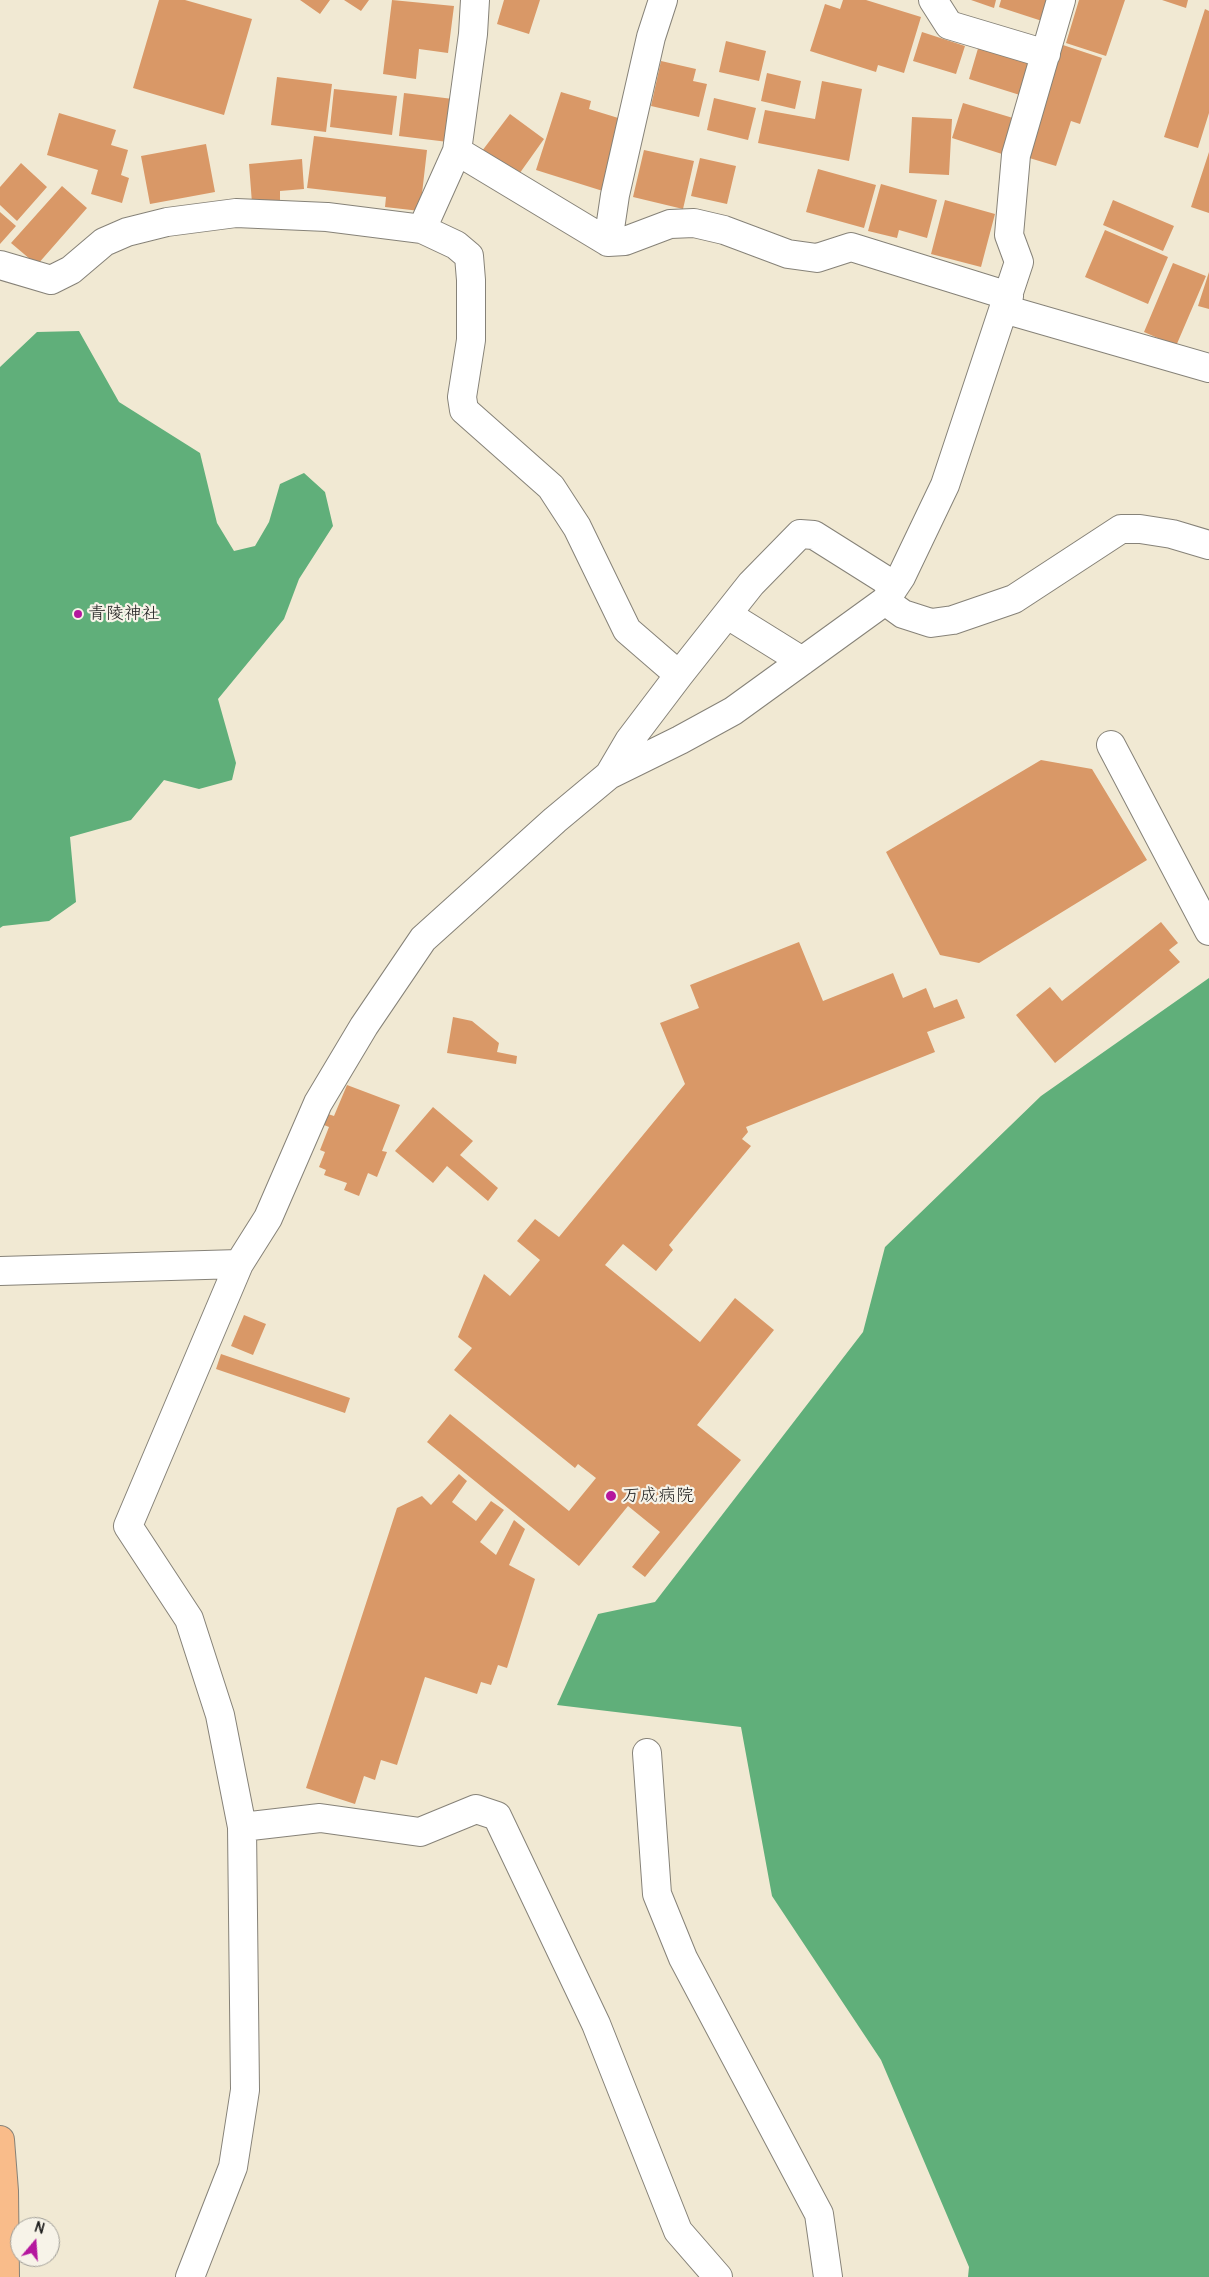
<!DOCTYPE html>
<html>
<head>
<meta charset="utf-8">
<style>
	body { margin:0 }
	#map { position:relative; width:1209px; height:2277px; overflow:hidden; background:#f1e9d3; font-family:Pangolin,sans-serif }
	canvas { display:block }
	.north { position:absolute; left:10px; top:2217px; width:50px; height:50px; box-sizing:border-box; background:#f7f3e8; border:1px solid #9f9d96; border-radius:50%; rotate:18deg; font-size:14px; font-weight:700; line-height:20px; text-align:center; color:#1c1c1c }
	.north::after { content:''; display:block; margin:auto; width:18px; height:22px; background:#b5179e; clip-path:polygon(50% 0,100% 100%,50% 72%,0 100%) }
</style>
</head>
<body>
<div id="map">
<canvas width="1209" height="2277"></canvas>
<div class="north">N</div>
</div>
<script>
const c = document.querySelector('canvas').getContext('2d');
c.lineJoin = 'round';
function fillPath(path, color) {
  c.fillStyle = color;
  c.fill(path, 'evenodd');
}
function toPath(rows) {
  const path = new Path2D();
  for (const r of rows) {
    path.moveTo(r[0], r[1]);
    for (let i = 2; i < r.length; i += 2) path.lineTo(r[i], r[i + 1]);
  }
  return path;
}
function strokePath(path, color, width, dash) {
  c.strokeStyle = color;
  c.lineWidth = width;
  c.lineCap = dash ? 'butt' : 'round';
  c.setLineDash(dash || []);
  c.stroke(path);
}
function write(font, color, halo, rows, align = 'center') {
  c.font = font + ' Pangolin,"Klee One",sans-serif';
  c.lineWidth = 4.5;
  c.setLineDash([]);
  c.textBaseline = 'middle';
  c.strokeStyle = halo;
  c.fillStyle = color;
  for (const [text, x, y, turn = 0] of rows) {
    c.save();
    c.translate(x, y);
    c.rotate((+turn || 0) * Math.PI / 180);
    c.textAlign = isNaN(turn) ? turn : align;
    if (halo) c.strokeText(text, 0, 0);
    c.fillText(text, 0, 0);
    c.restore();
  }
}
fillPath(toPath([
	[79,331,119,402,200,453,217,523,234,551,255,546,269,522,280,484,304,473,325,492,333,526,299,579,284,619,218,699,236,763,232,780,199,789,164,780,131,820,70,837,76,902,49,921,3,926,0,928,0,367,37,332],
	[1209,978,1209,2277,968,2277,969,2267,881,2060,772,1896,741,1727,557,1705,598,1614,655,1602,863,1332,885,1247,1041,1096]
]), '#60af7a');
fillPath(toPath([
	[159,0,185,0,252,19,224,115,133,88],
	[300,0,330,0,320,14],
	[344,0,369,0,361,11],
	[392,0,454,6,448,53,419,49,416,79,383,74],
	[504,0,540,0,529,34,497,24],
	[843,0,866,0,921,17,904,73,878,65,876,72,810,51,825,4,840,9],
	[971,0,996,0,994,8],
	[1001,0,1049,0,1042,21,999,7],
	[1079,0,1125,0,1106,56,1066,43],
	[1162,0,1188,0,1186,8],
	[1205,9,1209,11,1209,113,1198,148,1164,137],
	[922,32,965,46,956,74,913,61],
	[726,41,766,51,759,81,719,72],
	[979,45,1034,62,1023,96,969,79],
	[1063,45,1102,58,1080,124,1071,121,1056,166,1026,157],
	[661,61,696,69,693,81,707,84,699,117,651,106],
	[767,73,801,81,795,109,761,101],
	[277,77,332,84,326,132,271,125],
	[822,81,862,89,849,161,758,143,765,110,815,119],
	[334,89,397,96,392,135,330,127],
	[561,92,591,101,589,109,628,121,606,192,536,170],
	[404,93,453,99,448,142,399,136],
	[714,98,756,108,748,140,707,130],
	[963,103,1013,118,1002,154,952,138],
	[59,113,116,130,111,145,128,150,121,175,129,178,122,203,91,194,98,170,47,155],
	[510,114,544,139,517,177,482,151],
	[912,117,952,119,949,175,909,173],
	[314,136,427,150,420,211,385,207,386,197,307,188],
	[206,144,215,192,150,204,141,156],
	[644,150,694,161,683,209,633,197],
	[1209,152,1209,213,1191,207],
	[700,158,736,166,727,204,691,196],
	[302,159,304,189,280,191,280,200,252,203,249,164],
	[21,163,47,187,17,221,0,205,0,187],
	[818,169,876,185,864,228,806,212],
	[881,184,937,200,927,238,899,230,897,238,868,231],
	[62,186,87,208,37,265,11,243],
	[945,200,995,214,981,267,931,254],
	[1113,200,1174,226,1163,251,1103,225],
	[0,212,16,226,0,244],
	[1105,230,1168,257,1148,304,1085,277],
	[1173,263,1206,276,1176,346,1144,332],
	[1209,272,1209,309,1198,306],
	[1041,760,1092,769,1147,860,979,963,940,955,886,852],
	[1161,922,1178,943,1169,950,1180,962,1055,1063,1016,1015,1050,987,1062,1001],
	[799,942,823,1001,893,973,903,998,926,988,934,1008,957,999,965,1018,927,1032,935,1052,746,1127,748,1132,742,1139,751,1146,669,1245,673,1250,656,1271,623,1244,605,1265,700,1342,735,1298,774,1330,697,1425,741,1460,645,1577,632,1567,660,1532,628,1506,579,1566,427,1442,450,1414,569,1511,596,1478,578,1464,575,1468,454,1370,472,1348,458,1337,484,1274,510,1296,540,1260,517,1241,535,1219,559,1237,685,1084,660,1023,699,1008,690,985],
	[453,1017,472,1021,499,1043,497,1052,517,1056,516,1064,447,1053],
	[347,1085,400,1105,382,1151,387,1152,377,1177,368,1173,359,1196,344,1190,347,1183,324,1175,326,1170,319,1167,325,1152,320,1150,329,1127,324,1125,328,1114,334,1116],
	[433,1107,473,1141,460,1155,498,1188,488,1201,447,1166,433,1183,395,1151],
	[244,1315,266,1324,253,1355,231,1346],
	[221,1354,350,1398,345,1413,216,1369],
	[459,1474,467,1481,452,1502,476,1521,491,1501,504,1510,480,1542,496,1555,514,1520,525,1529,509,1565,535,1579,507,1668,498,1665,491,1685,481,1682,477,1694,425,1677,397,1765,381,1760,375,1780,364,1776,355,1804,306,1788,397,1508,422,1496,431,1505]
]), '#d99867');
const minor = toPath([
	[933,0,949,25,1046,54],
	[457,151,608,242,615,195,651,37,663,0],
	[422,229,457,151,473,34,475,0],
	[608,242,625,241,670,224,694,223,724,230,788,254,817,258,851,247,1009,296],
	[0,265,51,280,71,270,104,242,127,232,167,222,236,213,327,217,422,229,456,245,469,256,471,280,471,340,462,397,464,410,551,487,577,527,627,630,679,675],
	[1004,309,1209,368],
	[885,601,903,614,931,623,953,620,1014,599,1121,529,1140,529,1172,534,1209,545],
	[728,615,802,661],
	[1111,745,1209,931],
	[609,775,629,741,679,675,751,584,800,534,814,535,895,586],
	[0,1271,239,1264],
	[647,1753,657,1894,683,1958,819,2214,828,2277],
	[242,1827,320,1818,420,1832,476,1809,497,1816,596,2024,678,2231,718,2277],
	[190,2277,233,2167,245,2090,242,1827,220,1715,189,1619,128,1526,239,1264,268,1218,318,1103,364,1026,423,939,555,820,609,775,680,740,733,711,885,601,901,577,945,485,1019,262,1009,235,1016,155,1061,0]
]);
const highway = toPath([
	[0,2140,4,2191,5,2277]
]);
strokePath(minor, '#868278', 30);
strokePath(highway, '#868278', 30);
strokePath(minor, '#fff', 28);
strokePath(highway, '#f9bc8a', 28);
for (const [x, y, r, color] of [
	[78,614,5,"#b5179e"],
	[611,1496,6,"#b5179e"]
]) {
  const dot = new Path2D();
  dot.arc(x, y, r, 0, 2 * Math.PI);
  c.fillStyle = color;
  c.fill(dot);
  strokePath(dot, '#f7f3e8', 2);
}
write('18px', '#1c1c1c', '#f7f3e8', [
	["青陵神社",88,614],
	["万成病院",622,1496]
], 'left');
</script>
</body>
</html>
